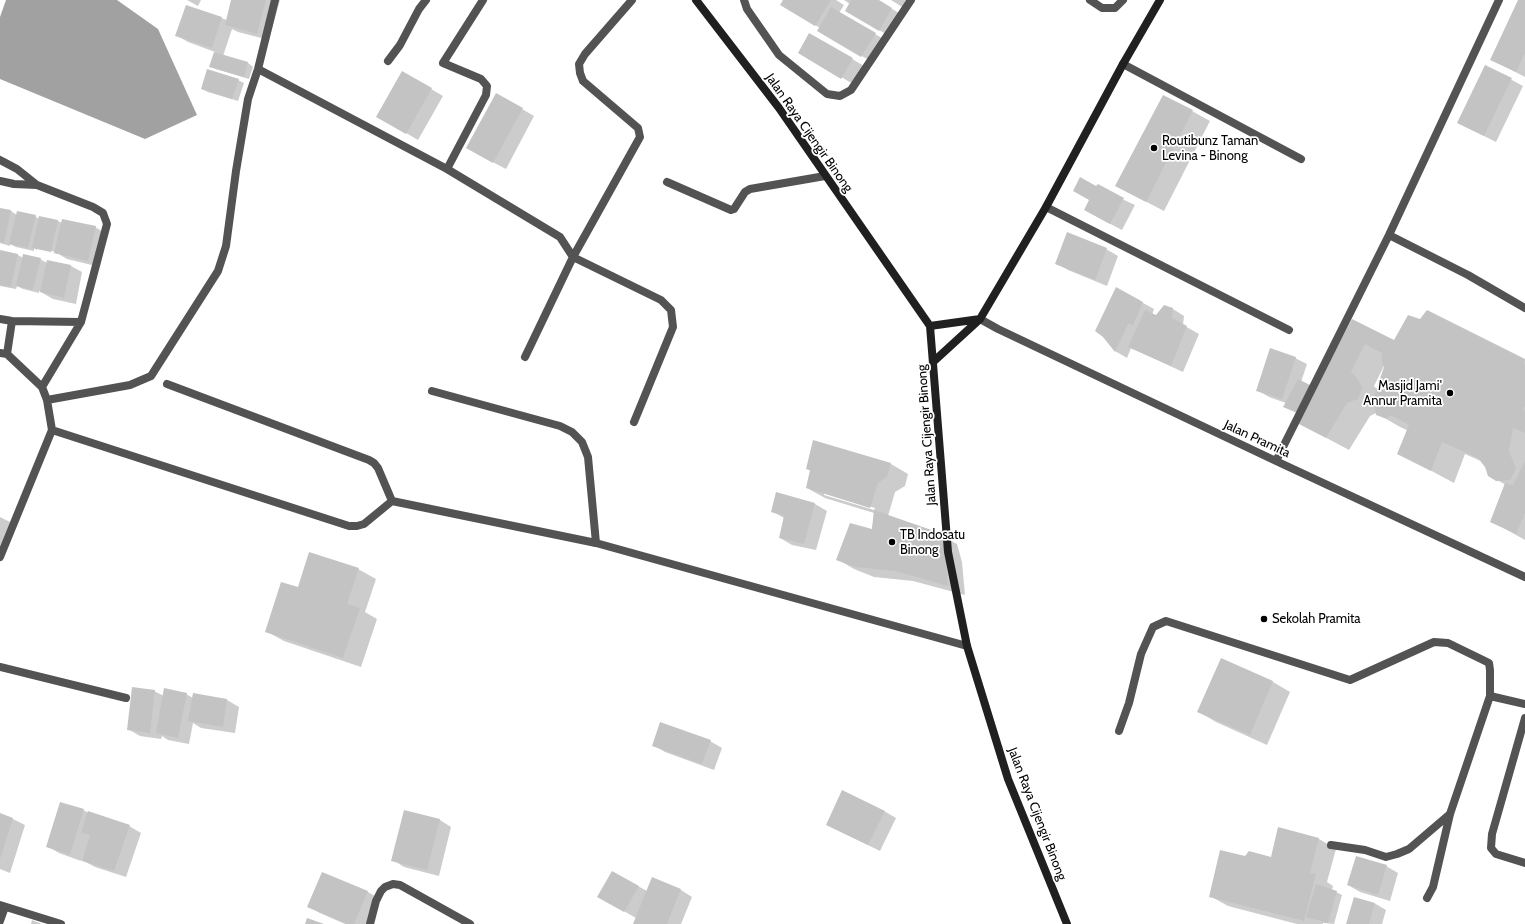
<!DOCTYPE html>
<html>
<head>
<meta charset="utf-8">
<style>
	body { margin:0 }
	canvas { display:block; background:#fff }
</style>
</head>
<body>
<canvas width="1525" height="924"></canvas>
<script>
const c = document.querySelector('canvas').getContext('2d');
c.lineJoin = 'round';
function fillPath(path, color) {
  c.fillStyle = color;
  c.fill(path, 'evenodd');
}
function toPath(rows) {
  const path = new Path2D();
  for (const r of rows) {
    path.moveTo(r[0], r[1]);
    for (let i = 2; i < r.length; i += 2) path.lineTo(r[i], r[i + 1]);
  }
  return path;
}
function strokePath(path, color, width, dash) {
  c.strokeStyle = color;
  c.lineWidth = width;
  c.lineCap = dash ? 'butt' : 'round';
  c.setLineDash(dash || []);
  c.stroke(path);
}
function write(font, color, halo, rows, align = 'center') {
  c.font = font + ' Cabin,sans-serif';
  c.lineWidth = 3.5;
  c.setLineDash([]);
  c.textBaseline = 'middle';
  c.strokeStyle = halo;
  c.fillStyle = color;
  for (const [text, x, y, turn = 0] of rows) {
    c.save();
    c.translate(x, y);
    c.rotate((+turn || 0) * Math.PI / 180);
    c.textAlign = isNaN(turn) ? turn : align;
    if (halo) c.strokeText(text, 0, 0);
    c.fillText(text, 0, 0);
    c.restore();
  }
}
fillPath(toPath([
	[6,0,117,0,158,29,197,115,145,139,0,79,0,17]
]), '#a1a1a1');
fillPath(toPath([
	[187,0,201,0,198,6],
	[232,0,280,0,269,40,238,32,232,29,223,56,248,63,253,67,249,79,216,69,211,66,215,52,188,42,176,35,186,6,227,20],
	[784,0,836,0,844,5,839,13,887,41,874,63,818,31,820,28,781,5],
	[844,0,877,0,904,16,891,37,846,11,850,4],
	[891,0,913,0,907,10],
	[1519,0,1525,0,1525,77,1492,60],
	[810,34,864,66,853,84,799,52],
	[1486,66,1523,86,1496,142,1458,123],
	[402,72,443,96,418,140,377,116],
	[238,80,244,83,238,101,208,92,202,89],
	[522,109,534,116,506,169,479,155],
	[1192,111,1210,121,1164,211,1116,186],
	[1096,187,1135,205,1122,230,1097,217],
	[0,209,11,211,17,215,35,216,39,219,40,217,58,221,62,223,95,227,107,234,100,267,67,259,57,253,57,254,38,250,56,254,56,252,37,248,37,250,34,248,34,251,16,247,10,244,10,246,0,243],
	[1106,249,1118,256,1107,286,1068,270,1056,263],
	[0,251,18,255,23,258,40,259,47,263,71,266,82,272,76,304,53,299,39,291,39,293,23,289,17,286,16,289,0,286],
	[1116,288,1154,309,1152,315,1156,316,1173,309,1184,316,1183,325,1199,334,1183,372,1131,348,1127,358,1115,351],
	[1427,311,1525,360,1525,540,1491,521,1506,485,1497,480,1483,462,1465,454,1454,483,1398,453,1407,430,1400,427,1376,413,1370,416,1349,450,1321,435,1302,415,1286,403,1269,397,1257,390,1295,358,1307,364,1301,382,1316,390,1353,321,1395,342,1421,320],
	[1385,364,1386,364,1377,389,1374,386],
	[891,464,908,474,905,486,895,492,888,516,939,534,957,544,962,562,965,595,913,581,874,577,854,569,837,559,872,530,874,513,825,498,807,488,811,471,807,469],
	[824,493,875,508,874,510,824,495],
	[777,493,815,504,827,511,816,550,792,545,780,538,784,518,772,511],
	[0,517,10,522,0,546],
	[358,569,376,579,365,612,377,619,361,667,284,641,266,631,299,589],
	[1222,659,1273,682,1290,692,1267,745,1216,722,1199,712],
	[154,691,164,696,186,694,193,698,194,695,227,700,239,707,235,733,201,728,193,723,189,744,168,740,162,736,161,739,140,736,128,729],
	[710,741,722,748,714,770,665,752,653,745],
	[83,810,89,813,129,826,141,833,126,877,95,867,82,860,81,861,59,853,47,846],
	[884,811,896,818,880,851,827,825],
	[405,812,440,820,451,827,439,876,404,867,393,860],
	[0,814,13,819,25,825,10,873,0,869],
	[1319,839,1336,849,1327,882,1333,886,1332,890,1342,895,1334,924,1323,923,1323,924,1297,924,1228,906,1210,896,1245,857,1272,859],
	[1386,866,1398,873,1390,901,1360,892,1348,885],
	[612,872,647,891,681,890,692,897,681,924,634,924,636,918,599,897],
	[323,873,368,892,380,899,369,924,345,924,320,913,308,906],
	[1374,903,1386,910,1382,924,1347,924],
	[32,920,42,924,31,924]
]), '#0003');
fillPath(toPath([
	[231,0,266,0,257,34,225,25],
	[783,0,831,0,815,26,780,5],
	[851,0,879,0,892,8,879,31,845,11],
	[1518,0,1525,0,1525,53,1516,72,1490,60],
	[186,5,222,17,212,48,175,36],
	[831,7,876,33,861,57,817,31],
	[809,33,853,58,841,79,798,53],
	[214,52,248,62,244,77,209,67],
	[1485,65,1512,78,1484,136,1457,123],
	[207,69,239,79,232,99,201,89],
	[402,71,432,88,406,134,376,117],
	[496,93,523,108,493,163,466,148],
	[1163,95,1193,110,1146,202,1115,186],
	[1080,177,1096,186,1098,184,1124,198,1110,224,1084,210,1089,200,1073,191],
	[0,208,11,210,4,243,0,242],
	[17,211,36,215,28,248,9,244],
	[39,216,58,220,51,252,32,248],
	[62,219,96,226,88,261,54,253],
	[1067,232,1107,248,1095,280,1055,264],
	[0,250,18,254,11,287,0,285],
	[23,254,41,258,33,290,16,286],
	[47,260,71,265,64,298,40,292],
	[1116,287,1143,302,1133,325,1128,324,1115,352,1103,337,1095,331],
	[1164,305,1173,308,1172,318,1187,326,1171,366,1128,347,1145,310,1156,315],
	[1427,310,1525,359,1524,364,1525,365,1525,406,1523,410,1525,411,1525,433,1513,428,1509,451,1516,469,1510,480,1496,481,1488,476,1485,467,1478,458,1442,442,1431,471,1397,454,1409,425,1390,415,1387,419,1376,415,1373,399,1384,367,1382,362,1382,353,1365,344,1351,372,1358,379,1362,388,1358,399,1347,403,1326,438,1297,423,1352,319,1394,340,1408,315,1420,319],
	[1270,348,1296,357,1282,399,1256,391],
	[1298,379,1310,385,1297,413,1283,407],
	[813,440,891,463,887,477,878,483,870,508,806,488,810,470,806,469],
	[1525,461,1525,513,1516,534,1490,522,1505,483,1513,485],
	[776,492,815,503,804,544,779,538,784,516,771,512],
	[874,510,940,533,945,551,948,586,895,571,855,567,836,560,850,523,872,529],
	[309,552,359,568,347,604,360,608,343,658,265,632,281,582,298,587],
	[1221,658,1273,681,1250,735,1197,712],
	[132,687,155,690,150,733,127,730],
	[164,688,187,693,178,738,156,733],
	[193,693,227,699,223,727,188,721],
	[660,722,711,740,702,764,652,746],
	[842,790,885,811,868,845,826,825],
	[60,802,84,809,70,855,46,847],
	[404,810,440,819,427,870,391,861],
	[88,811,130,825,114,871,82,861,90,835,81,833],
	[0,813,13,818,0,859],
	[1278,827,1319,838,1310,873,1316,874,1304,921,1209,897,1220,850,1245,856,1249,851,1271,857],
	[1356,856,1387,865,1378,895,1347,885],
	[612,871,639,886,624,912,597,897],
	[322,872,368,891,354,924,347,924,307,907],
	[652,877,681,889,667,924,633,924],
	[1316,884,1337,891,1328,923,1306,917],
	[1354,897,1375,903,1369,924,1346,924],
	[307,918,324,924,305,924]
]), '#c3c3c3');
strokePath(toPath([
	[432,391,560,426,572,432,582,442,588,457,596,543],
	[1490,696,1525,704],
	[1525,718,1492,834,1491,848,1496,854,1525,863],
	[1119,731,1129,703,1141,654,1153,627,1166,621,1350,680,1434,642,1448,643,1483,660,1489,663,1490,670,1490,696,1450,814,1433,887,1427,898],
	[1331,845,1365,850,1386,857,1397,854,1409,849,1450,814]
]), '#535353', 8);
strokePath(toPath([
	[632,0,585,54,579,64,580,73,583,81,638,128,640,137,573,257,661,300,671,310,673,327,634,422],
	[744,0,747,9,779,55,827,94,840,96,851,90,911,0],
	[1090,0,1102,8,1115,8,1123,0],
	[388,61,400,45,419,9,426,0],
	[1123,64,1301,159],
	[258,69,447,169,560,237,573,257,525,357],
	[0,160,17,169,37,185],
	[447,169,486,95,487,86,481,79,443,63,483,0],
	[0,181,14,184,37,185,93,207,103,213,107,224,81,322,12,321,0,319],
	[667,182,731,210,734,209,745,192,750,189,825,176],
	[1046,207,1289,330],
	[1389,235,1468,275,1525,308],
	[980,319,998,329,1276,461,1525,577],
	[0,353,7,354,42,387,47,400,52,430,349,526,357,526,364,524,392,501,596,543,967,646],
	[7,354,12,321],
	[167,384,369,460,374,463,378,468,392,501],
	[42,387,81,322],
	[47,400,130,385,151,376,218,271,226,246,236,171,248,99,258,69,275,0],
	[1276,461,1389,235,1499,0],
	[0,557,52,430],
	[0,667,126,698],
	[0,905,61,924],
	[0,921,5,907],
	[370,924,376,901,381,891,385,887,393,884,400,885,470,924]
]), '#535353', 8);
strokePath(toPath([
	[696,0,779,108,930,326,948,552,967,646,1008,779,1067,924],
	[930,326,980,319],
	[933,362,980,319,1046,207,1123,64,1160,0]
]), '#202020', 8);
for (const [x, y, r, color] of [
	[1154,148,4,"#000"],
	[1450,393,4,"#000"],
	[892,542,4,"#000"],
	[1264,619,4,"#000"]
]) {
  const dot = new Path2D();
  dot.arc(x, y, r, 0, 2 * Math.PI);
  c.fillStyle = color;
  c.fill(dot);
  strokePath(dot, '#fff', 1.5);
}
write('13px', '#000', '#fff', [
	["Jalan Raya Cijengir Binong",809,133,55],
	["Jalan Raya Cijengir Binong",927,435,-94],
	["Jalan Pramita",1257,439,25],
	["Jalan Raya Cijengir Binong",1037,814,69]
]);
write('13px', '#000', '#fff', [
	["Routibunz Taman",1162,141],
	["Levina - Binong",1162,156],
	["Masjid Jami'",1442,386,"right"],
	["Annur Pramita",1442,401,"right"],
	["TB Indosatu",900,535],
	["Binong",900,550],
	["Sekolah Pramita",1272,619]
], 'left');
</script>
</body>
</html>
